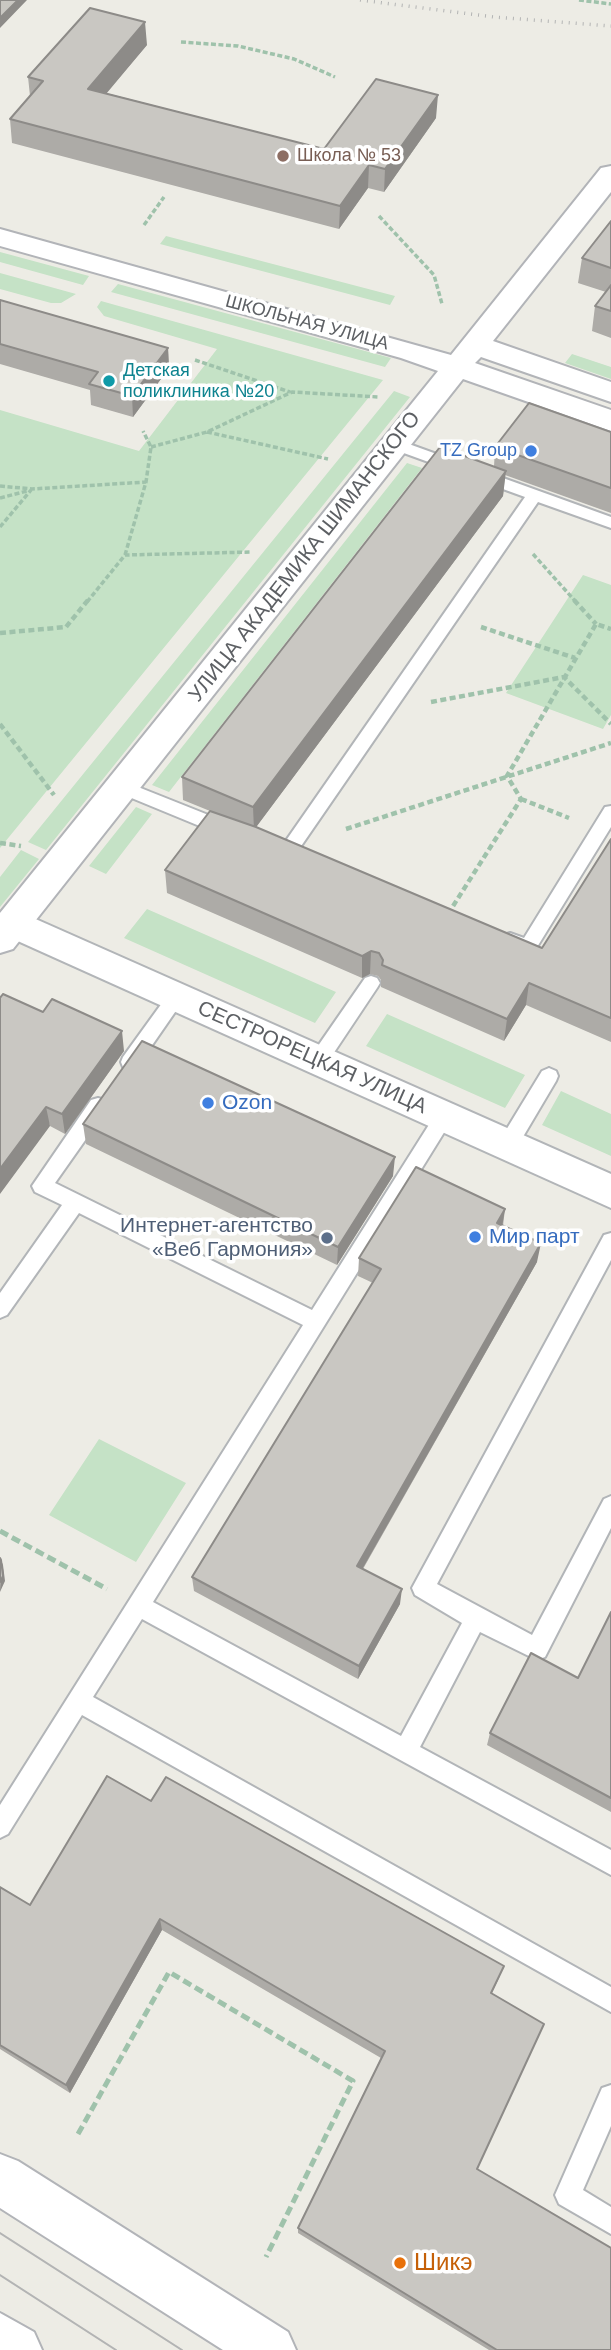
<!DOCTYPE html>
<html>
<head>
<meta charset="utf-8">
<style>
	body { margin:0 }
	canvas { display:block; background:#edece5 }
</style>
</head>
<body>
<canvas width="611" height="2350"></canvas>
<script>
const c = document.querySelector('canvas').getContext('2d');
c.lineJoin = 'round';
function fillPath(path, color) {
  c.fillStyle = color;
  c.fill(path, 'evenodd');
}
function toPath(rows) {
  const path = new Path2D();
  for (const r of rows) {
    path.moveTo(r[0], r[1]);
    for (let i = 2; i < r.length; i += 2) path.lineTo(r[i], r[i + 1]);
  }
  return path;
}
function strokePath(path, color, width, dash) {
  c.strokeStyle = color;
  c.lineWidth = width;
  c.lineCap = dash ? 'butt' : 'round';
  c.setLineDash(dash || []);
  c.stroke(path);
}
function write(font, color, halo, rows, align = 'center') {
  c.font = font + ' Helvetica,sans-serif';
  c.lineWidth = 7;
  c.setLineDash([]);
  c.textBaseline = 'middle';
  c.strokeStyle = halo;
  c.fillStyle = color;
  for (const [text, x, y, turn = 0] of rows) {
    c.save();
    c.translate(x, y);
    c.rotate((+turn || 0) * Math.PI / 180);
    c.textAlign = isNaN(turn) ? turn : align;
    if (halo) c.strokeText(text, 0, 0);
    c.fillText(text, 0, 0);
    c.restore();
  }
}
fillPath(toPath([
	[166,236,395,296,390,305,160,244],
	[0,252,89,276,83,285,0,262],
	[0,274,0,273,76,294,61,303,51,303,0,289],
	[118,284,391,358,385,367,111,292],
	[101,301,383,380,0,848,0,410,139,451,217,349,104,316,97,307],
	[572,354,611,367,611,379,565,363],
	[394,391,410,397,46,850,28,842],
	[407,463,422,468,169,792,152,785],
	[583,575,611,585,611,715,603,729,506,693],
	[136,807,152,814,106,874,89,866],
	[21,850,39,859,0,907,0,877],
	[147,909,336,992,315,1023,124,938],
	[387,1014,525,1075,505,1108,366,1046],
	[561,1091,611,1114,611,1156,542,1125],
	[99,1439,186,1483,136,1562,49,1515]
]), '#c5e2c6');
const lane = toPath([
	[395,439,611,517,611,528,538,502,297,852,291,854,285,852,282,847,285,842,525,497,390,448,387,444,390,440,395,439],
	[123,781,231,824,234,829,231,834,225,836,219,834,117,792,114,787,117,782,123,781],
	[611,806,611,827,534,952,528,954,504,945,501,940,504,935,510,933,524,938,605,807,611,806],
	[371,976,377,978,380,983,377,988,325,1066,318,1069,311,1066,309,1061,311,1056,365,978,371,976],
	[176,990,182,992,185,997,182,1002,137,1067,130,1070,123,1067,121,1062,123,1057,170,992,176,990],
	[549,1068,556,1071,558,1076,556,1081,514,1152,507,1154,500,1152,497,1146,500,1140,542,1071,549,1068],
	[98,1098,105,1100,107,1106,105,1112,55,1183,312,1310,437,1112,444,1110,451,1112,453,1118,153,1602,401,1736,462,1623,415,1595,412,1588,604,1235,611,1233,611,1260,437,1584,532,1635,604,1499,611,1496,611,1528,545,1657,537,1660,480,1632,420,1747,611,1850,611,1875,142,1619,93,1697,611,1987,611,2012,82,1715,8,1834,0,1838,0,1805,303,1325,79,1213,7,1315,0,1318,0,1293,62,1205,35,1192,32,1186,91,1100,98,1098],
	[611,2085,611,2126,583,2190,611,2207,611,2234,559,2204,555,2195,602,2088,611,2085]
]);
const street = toPath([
	[13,909,611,1174,611,1208,0,933,0,913,13,909]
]);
const secondary = toPath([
	[611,166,611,192,493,341,611,382,611,402,481,357,475,363,611,410,611,431,463,379,13,949,0,953,0,913,438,371,401,358,0,246,0,229,451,355,601,168,611,166],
	[0,2154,18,2161,288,2332,296,2350,223,2350,0,2208,0,2154],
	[0,2313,34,2332,42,2350,0,2350,0,2313]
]);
strokePath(lane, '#b2b5b8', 4);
strokePath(street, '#b2b5b8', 4);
strokePath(secondary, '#b2b4b8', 4);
strokePath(toPath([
	[579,0,611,4],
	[181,42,238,46,294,59,335,77],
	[379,216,434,275,442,304],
	[144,225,164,197],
	[195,360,290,392],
	[207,432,328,459],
	[151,447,207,432,292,392,379,397],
	[0,486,32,489,146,482],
	[0,498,27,491],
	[0,527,31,490],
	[533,554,576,602],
	[125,555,146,482,151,447,143,431],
	[87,602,125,555,252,552]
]), '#9fc2ab', 3.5, [5, 2.5]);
strokePath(toPath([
	[574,600,596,624],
	[481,627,575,658],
	[0,633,66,627,88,600],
	[431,702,564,677,611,724],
	[0,724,54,795],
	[521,799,569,818],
	[346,829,611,743],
	[0,843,21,846],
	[448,914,521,799,507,776,596,624,611,629]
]), '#9fc2ab', 4.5, [6, 3.5]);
strokePath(toPath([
	[0,1531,107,1589],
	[78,2134,169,1972,353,2081,266,2257]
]), '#9fc2ab', 5, [9, 4.5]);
fillPath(lane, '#fff');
fillPath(street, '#fff');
fillPath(secondary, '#fff');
strokePath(toPath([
	[0,2233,182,2350],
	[0,2275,116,2350]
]), '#b3b4b4', 2);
strokePath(toPath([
	[360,0,494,17,611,26]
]), '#b3b4b4', 3.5, [1, 6]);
fillPath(toPath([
	[147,45,106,93,324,149,436,118,384,192,368,188,339,229,12,143,10,119,30,96,28,77],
	[611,221,611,338,592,331,595,306,606,292,578,283,582,258],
	[0,300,168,348,169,368,133,417,91,405,90,390,0,364],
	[611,432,611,513,505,475,503,496,256,827,542,948,611,839,611,1042,526,1005,504,1041,381,987,381,980,378,976,370,974,362,978,167,893,165,870,210,811,183,800,182,777,494,467,495,447],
	[3,994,124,1051,65,1134,50,1126],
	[83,1124,393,1176,337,1265,86,1144],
	[505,1209,503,1226,537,1262,363,1569,400,1604,358,1679,194,1591,192,1577,373,1283,358,1276,359,1258],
	[611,1612,611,1812,487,1745,490,1733,578,1678],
	[151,1801,500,1976,492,1993,477,2169,611,2350,489,2350,298,2233,298,2228,381,2058,162,1930,70,2093,0,2049,0,1887,30,1905]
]), '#adaba7');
fillPath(toPath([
	[18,0,27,0,0,28,0,18],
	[145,22,147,45,91,112,88,89],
	[438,95,436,118,384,192,385,169],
	[369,165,368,188,339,229,340,206],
	[168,348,169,368,133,417,132,396],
	[506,471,503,496,254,830,253,807],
	[371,951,370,974,362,978,362,956],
	[529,983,526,1005,504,1041,507,1019],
	[122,1031,124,1051,65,1134,62,1114],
	[46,1107,50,1126,0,1194,0,1169],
	[395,1157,393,1176,337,1265,338,1247],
	[505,1209,502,1227,497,1223],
	[541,1243,537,1262,356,1580,357,1566],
	[1,1560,3,1565,5,1581,0,1592],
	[402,1589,400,1604,358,1679,359,1666],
	[160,1919,162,1930,70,2093,66,2085]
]), '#8d8b88');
const building = toPath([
	[0,0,18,0,0,18,0,0],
	[90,8,145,22,88,89,324,149,376,79,438,95,385,169,369,165,340,206,10,119,43,81,28,77,90,8],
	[611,221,611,268,582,258,611,221],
	[611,285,611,311,595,306,611,285],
	[0,300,168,348,132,396,89,384,98,372,0,344,0,300],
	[529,403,611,432,611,488,495,447,529,403],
	[440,447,506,471,253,807,182,777,440,447],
	[210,811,256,827,542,948,611,839,611,1018,529,983,507,1019,382,965,383,960,379,953,371,951,362,956,165,870,210,811],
	[3,994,43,1012,52,999,122,1031,62,1114,46,1107,0,1169,0,998,3,994],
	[142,1041,395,1157,338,1247,83,1124,142,1041],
	[416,1167,505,1209,497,1223,541,1243,357,1566,402,1589,359,1666,192,1577,381,1269,359,1258,416,1167],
	[0,1558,1,1560,3,1576,0,1582,0,1558],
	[611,1612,611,1798,490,1733,531,1653,578,1678,611,1612],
	[107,1776,151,1801,166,1777,504,1966,491,1993,544,2024,477,2169,611,2248,611,2350,497,2350,298,2228,385,2051,160,1919,66,2085,0,2045,0,1887,30,1905,107,1776]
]);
fillPath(building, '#c9c7c2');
strokePath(building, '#8d8b88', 2);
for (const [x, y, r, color] of [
	[283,156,7,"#8d6e63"],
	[109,381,7,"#0f9aa8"],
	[531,451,7,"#3f7fe0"],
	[208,1103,7,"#3f7fe0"],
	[475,1237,7,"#3f7fe0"],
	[327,1238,7,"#5c6f8a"],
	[400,2263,7,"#e8710a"]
]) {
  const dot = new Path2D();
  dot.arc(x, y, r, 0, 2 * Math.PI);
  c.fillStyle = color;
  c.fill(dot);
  strokePath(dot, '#fff', 2.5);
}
write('18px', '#785e54', '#fff', [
	["Школа № 53",297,156]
], 'left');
write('18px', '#5d6064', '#fff', [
	["ШКОЛЬНАЯ УЛИЦА",307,323,15]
]);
write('18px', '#0d838f', '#fff', [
	["Детская",123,371],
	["поликлиника №20",123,392]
], 'left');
write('18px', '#366cbe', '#fff', [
	["TZ Group",517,451]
], 'right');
write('21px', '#5d6064', '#fff', [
	["УЛИЦА АКАДЕМИКА ШИМАНСКОГО",305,557,-52],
	["СЕСТРОРЕЦКАЯ УЛИЦА",312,1058,24]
]);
write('21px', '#366cbe', '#fff', [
	["Ozon",222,1103],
	["Мир парт",489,1237]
], 'left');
write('21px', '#4e5e75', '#fff', [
	["Интернет-агентство",313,1226],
	["«Веб Гармония»",313,1250]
], 'right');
write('24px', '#c56008', '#fff', [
	["Шикэ",414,2263]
], 'left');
</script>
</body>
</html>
